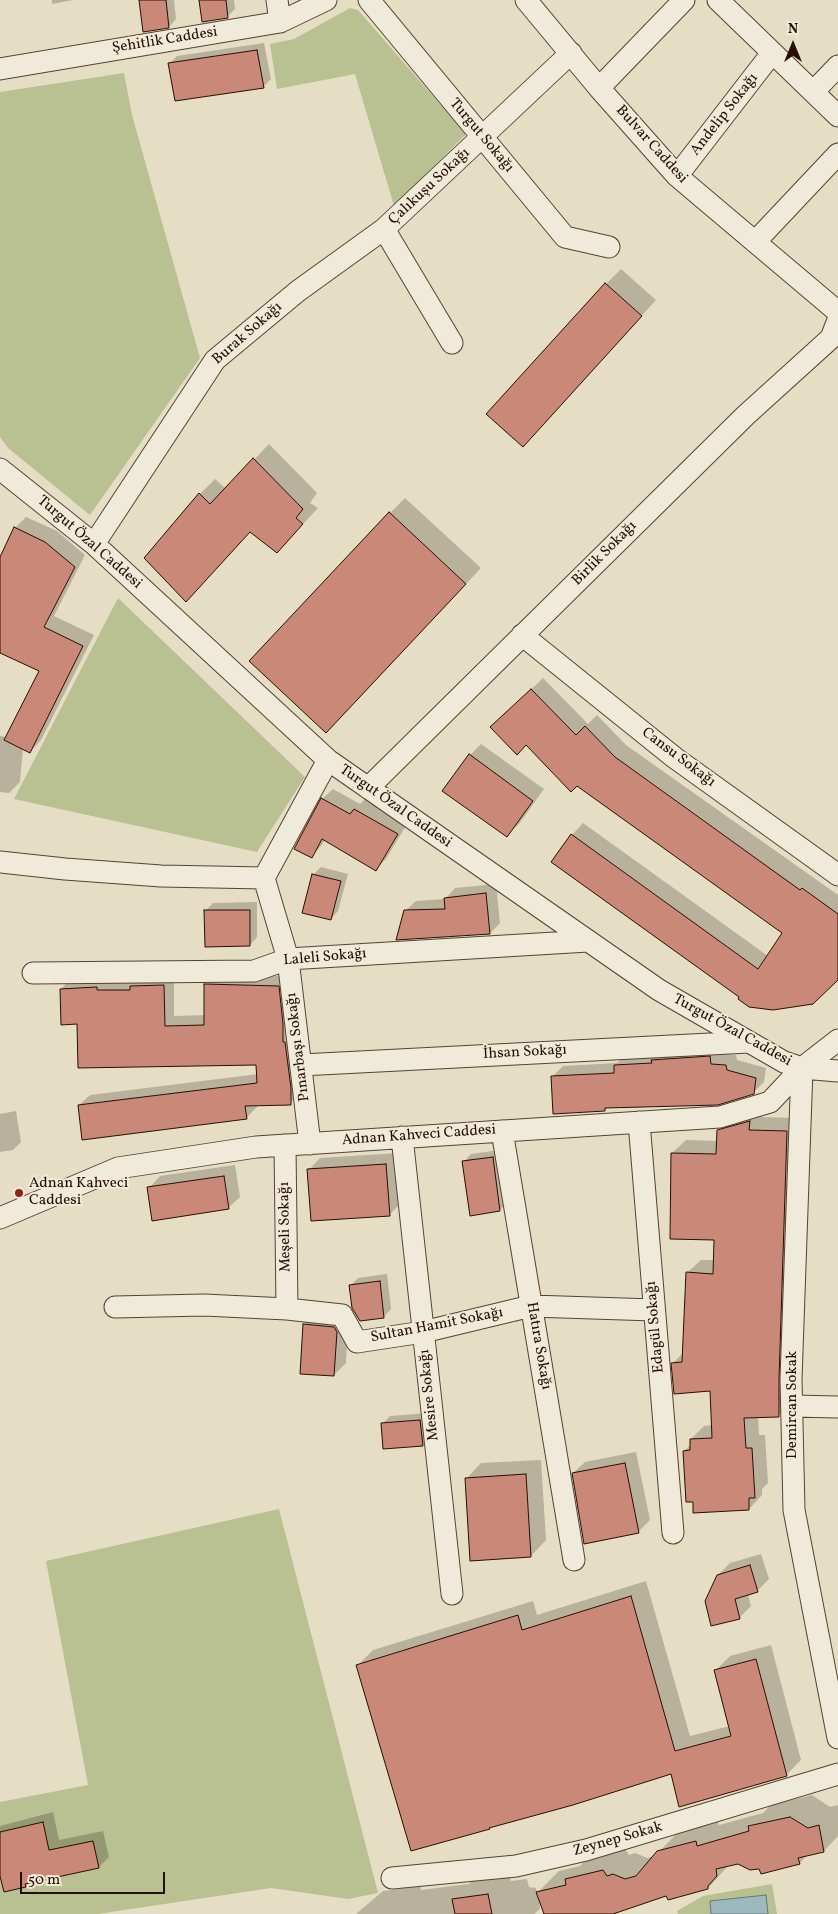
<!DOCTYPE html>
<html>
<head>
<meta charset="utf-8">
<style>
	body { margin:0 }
	#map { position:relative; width:838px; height:1914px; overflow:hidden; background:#e6dec4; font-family:Vollkorn,serif }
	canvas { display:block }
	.north { position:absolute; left:768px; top:20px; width:50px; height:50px; -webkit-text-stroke:4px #efead9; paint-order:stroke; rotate:0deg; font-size:14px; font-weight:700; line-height:20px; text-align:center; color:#270e02 }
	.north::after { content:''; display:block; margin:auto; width:18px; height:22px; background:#270e02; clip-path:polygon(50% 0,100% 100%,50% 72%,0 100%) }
	.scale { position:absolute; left:20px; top:1872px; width:145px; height:22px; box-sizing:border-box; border:2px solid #270e02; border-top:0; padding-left:6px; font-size:15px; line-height:18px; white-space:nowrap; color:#270e02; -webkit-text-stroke:4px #efead9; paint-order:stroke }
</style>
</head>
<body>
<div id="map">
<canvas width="838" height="1914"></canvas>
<div class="north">N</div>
<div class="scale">50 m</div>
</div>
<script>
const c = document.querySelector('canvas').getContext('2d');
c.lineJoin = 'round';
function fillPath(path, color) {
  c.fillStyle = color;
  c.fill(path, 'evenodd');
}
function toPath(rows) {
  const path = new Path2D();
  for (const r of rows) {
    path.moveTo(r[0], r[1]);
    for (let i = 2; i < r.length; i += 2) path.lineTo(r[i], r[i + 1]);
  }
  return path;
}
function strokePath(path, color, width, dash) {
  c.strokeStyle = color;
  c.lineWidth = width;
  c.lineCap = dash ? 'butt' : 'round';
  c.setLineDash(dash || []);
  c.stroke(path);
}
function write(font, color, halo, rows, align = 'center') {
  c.font = font + ' Vollkorn,serif';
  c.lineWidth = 4;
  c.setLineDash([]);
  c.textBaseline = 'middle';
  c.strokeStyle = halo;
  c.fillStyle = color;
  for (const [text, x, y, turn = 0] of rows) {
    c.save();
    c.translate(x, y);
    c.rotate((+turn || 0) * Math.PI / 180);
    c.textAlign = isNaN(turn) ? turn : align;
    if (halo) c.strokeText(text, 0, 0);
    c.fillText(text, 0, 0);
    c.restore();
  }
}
fillPath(toPath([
	[350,8,358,10,466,134,394,206,355,74,277,89,270,44,294,39],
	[124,73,132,115,200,358,90,515,8,448,0,437,0,92],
	[118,598,305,777,257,852,14,799],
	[279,1509,378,1893,348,1899,271,1888,98,1914,0,1914,0,1802,88,1785,46,1561],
	[772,1884,777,1914,678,1914,677,1911,703,1896]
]), '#b9c091');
const water = toPath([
	[766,1895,768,1914,711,1914,710,1901,766,1895]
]);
fillPath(water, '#9bb9bf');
strokePath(water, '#6d7573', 1);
fillPath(toPath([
	[52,0,73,0,52,4],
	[140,0,174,0,176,19,169,27],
	[200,0,234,0,235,9,227,17],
	[264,43,271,79,263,87,170,63,177,56],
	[621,269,656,300,538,430,606,284],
	[269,444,317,493,310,503,318,508,277,552,251,531,146,558,200,494,215,479,226,489],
	[405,498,481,568,342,716,390,513],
	[26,517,57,531,85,555,54,616,94,635,41,740,30,752,23,748,20,782,9,793,0,792,0,736,7,737,41,670,0,651,0,560,15,528],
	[543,678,588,724,597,715,626,745,838,895,838,979,741,997,572,835,583,823,768,956,784,932,504,716],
	[481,744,544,789,519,824,507,835,470,755],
	[333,789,360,804,365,799,407,824,386,859,376,869,325,840,321,846,311,857,322,799],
	[321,867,348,874,338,911,331,919,313,875],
	[496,884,500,923,490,933,405,911,416,901,445,899,455,888],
	[257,902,257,937,250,945,205,911,213,903],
	[216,974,289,976,301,1093,290,1103,257,1104,257,1107,247,1117,79,1105,90,1095,258,1074,257,1064,78,1023,61,989,71,979,174,976,174,1016,206,1015,205,984],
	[720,1047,721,1054,736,1055,737,1060,766,1068,764,1082,753,1093,608,1107,605,1110,553,1076,563,1066,617,1063,625,1055],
	[763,1108,762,1117,800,1118,792,1402,779,1415,758,1416,759,1435,765,1435,768,1483,762,1489,762,1495,749,1509,694,1501,684,1451,691,1444,691,1439,704,1426,712,1425,711,1390,673,1363,684,1352,687,1273,701,1260,715,1260,716,1238,672,1153,686,1140,718,1141,718,1130,732,1117],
	[16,1111,21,1142,13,1150,0,1152,0,1114],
	[500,1150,507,1202,500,1210,464,1162,471,1154],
	[398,1153,401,1203,389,1215,309,1170,320,1158],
	[235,1165,240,1197,228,1208,149,1188,160,1176],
	[387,1274,391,1309,384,1317,350,1286,358,1278],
	[315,1312,348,1320,346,1363,334,1375,304,1324],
	[428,1413,430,1437,423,1445,382,1424,390,1416],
	[636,1452,650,1520,638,1532,573,1473,585,1462],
	[541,1460,546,1540,531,1556,466,1479,481,1463],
	[761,1554,769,1579,757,1591,748,1594,751,1606,739,1618,718,1575,730,1563],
	[646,1581,690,1736,730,1726,715,1671,730,1656,771,1645,801,1760,786,1775,671,1773,492,1826,489,1828,412,1850,357,1666,373,1650,533,1601,537,1615],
	[812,1795,830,1807,838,1805,838,1836,824,1851,807,1855,800,1863,761,1872,760,1868,738,1863,729,1865,708,1888,667,1895,619,1911,616,1914,545,1914,539,1897,540,1909,534,1914,356,1914,383,1891,420,1886,421,1890,469,1884,475,1877,509,1873,511,1881,527,1879,529,1887,536,1888,537,1893,559,1871,580,1866,588,1857,625,1849,629,1855,635,1853,647,1858,655,1856,680,1830,717,1820,719,1825,763,1813,771,1805],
	[53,1812,59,1840,103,1831,109,1857,99,1867,29,1882,25,1885,0,1871,0,1826]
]), '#0003');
const building = toPath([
	[139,0,166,0,169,28,143,32,139,0],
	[199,0,226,0,228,18,202,22,199,0],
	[257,50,264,88,175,101,168,63,257,50],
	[605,283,642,316,523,447,486,414,605,283],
	[253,458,303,509,296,518,303,524,277,553,250,532,186,602,144,558,199,493,210,504,253,458],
	[389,512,466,584,326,733,249,661,389,512],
	[14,527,45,542,75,567,44,627,83,646,30,753,4,740,39,671,0,653,0,557,14,527],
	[531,689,576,735,585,726,615,757,800,890,802,888,838,914,838,980,813,1004,773,1010,749,1007,738,999,739,997,551,862,571,834,758,969,782,933,577,786,571,792,526,745,517,755,490,727,531,689],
	[469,754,533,801,507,837,442,791,469,754],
	[321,798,350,814,354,809,398,834,376,871,322,839,312,858,294,849,321,798],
	[312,874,341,881,331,920,302,913,312,874],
	[486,893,490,934,396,940,404,910,445,909,444,898,486,893],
	[204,910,250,910,250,946,205,947,204,910],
	[204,984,279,986,283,1024,283,1042,285,1042,291,1088,291,1105,245,1106,247,1119,82,1140,78,1105,257,1083,256,1065,78,1068,77,1024,61,1025,60,989,97,987,97,990,130,990,130,986,164,985,165,1026,204,1025,204,984],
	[710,1056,711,1064,726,1065,727,1070,756,1078,754,1094,718,1105,605,1108,605,1111,553,1114,551,1076,614,1073,614,1065,652,1063,651,1060,710,1056],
	[750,1121,749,1130,787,1131,779,1379,779,1417,744,1418,746,1448,752,1448,755,1498,749,1498,749,1510,693,1513,693,1502,686,1502,683,1451,690,1450,690,1439,712,1438,710,1391,674,1394,671,1363,682,1362,686,1272,713,1274,714,1240,670,1239,671,1153,716,1154,717,1130,750,1121],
	[493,1157,500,1211,470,1216,462,1161,493,1157],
	[386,1164,390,1216,311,1221,307,1169,386,1164],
	[224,1176,229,1209,152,1221,147,1187,224,1176],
	[380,1281,384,1318,360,1321,352,1308,349,1285,380,1281],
	[303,1324,334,1327,337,1332,334,1376,300,1374,303,1324],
	[420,1420,423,1446,383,1449,381,1423,420,1420],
	[625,1463,639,1533,584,1544,572,1473,625,1463],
	[526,1474,531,1557,470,1561,465,1478,526,1474],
	[750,1565,758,1592,735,1599,740,1619,711,1626,705,1601,717,1575,750,1565],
	[631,1596,675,1751,731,1736,714,1670,756,1659,787,1776,679,1807,671,1774,573,1805,489,1828,490,1829,411,1851,356,1665,518,1615,522,1630,631,1596],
	[790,1817,808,1828,819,1825,824,1852,798,1858,800,1864,761,1874,759,1869,750,1870,738,1864,716,1869,717,1876,708,1886,708,1889,668,1900,666,1896,613,1914,544,1914,536,1892,566,1885,565,1879,603,1870,607,1876,613,1874,625,1879,636,1876,657,1851,696,1841,697,1846,749,1831,748,1826,790,1817],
	[43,1822,49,1850,93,1841,99,1868,25,1884,26,1887,4,1892,0,1876,0,1832,43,1822],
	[488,1894,492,1914,455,1914,452,1899,488,1894]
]);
fillPath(building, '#ca8879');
strokePath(building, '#270e02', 1);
const minor = toPath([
	[277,0,280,22],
	[369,0,565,237,609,247],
	[526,0,599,88,677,176,838,312],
	[718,0,838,116],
	[0,69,280,22,326,0],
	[599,88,684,0],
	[813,92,838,66],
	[677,176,772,53],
	[755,242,838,154],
	[452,343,384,229,571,53],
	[0,469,94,544,328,760,659,990,784,1062,802,1068,838,1071],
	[94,544,215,360,298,291,384,229],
	[522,635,675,758,838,875],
	[368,788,746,415,831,338,838,320],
	[0,862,65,869,161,876,264,878],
	[33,973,254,971,288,959,588,941],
	[301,1065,749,1042],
	[802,1068,791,1379,794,1510,838,1738],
	[639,1122,673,1533],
	[502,1131,574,1560],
	[402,1137,452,1594],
	[310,1144,288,959,264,878,328,760],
	[285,1145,287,1309],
	[0,1218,118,1168,256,1147,720,1117,770,1102,802,1068,838,1040],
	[115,1307,204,1305,287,1309,342,1315,357,1342,423,1332,531,1306,654,1310],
	[792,1406,838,1407],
	[392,1878,516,1866,586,1850,838,1774]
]);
strokePath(minor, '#574232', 23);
strokePath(minor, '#efead9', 21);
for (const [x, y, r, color] of [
	[19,1193,5,"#8f2418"]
]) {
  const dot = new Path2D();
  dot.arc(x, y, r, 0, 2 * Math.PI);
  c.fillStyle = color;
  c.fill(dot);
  strokePath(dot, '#efead9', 2);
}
write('15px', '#270e02', '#efead9', [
	["Şehitlik Caddesi",165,41,-9],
	["Andelip Sokağı",725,115,-52],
	["Turgut Sokağı",481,136,50],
	["Bulvar Caddesi",651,145,48],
	["Çalıkuşu Sokağı",430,187,-43],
	["Burak Sokağı",248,334,-41],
	["Turgut Özal Caddesi",89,543,41],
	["Birlik Sokağı",605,554,-45],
	["Cansu Sokağı",678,758,37],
	["Turgut Özal Caddesi",395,807,35],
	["Laleli Sokağı",325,958,-5],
	["Turgut Özal Caddesi",732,1031,29],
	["Pınarbaşı Sokağı",299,1047,-97],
	["İhsan Sokağı",525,1053,-3],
	["Adnan Kahveci Caddesi",419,1136,-4],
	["Meşeli Sokağı",286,1227,-91],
	["Sultan Hamit Sokağı",437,1326,-11],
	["Edagül Sokağı",656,1327,-95],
	["Hatıra Sokağı",538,1346,80],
	["Mesire Sokağı",430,1395,-96],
	["Demircan Sokak",793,1405,-90],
	["Zeynep Sokak",618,1840,-16]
]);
write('15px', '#270e02', '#efead9', [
	["Adnan Kahveci",29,1184],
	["Caddesi",29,1201]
], 'left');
</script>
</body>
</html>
